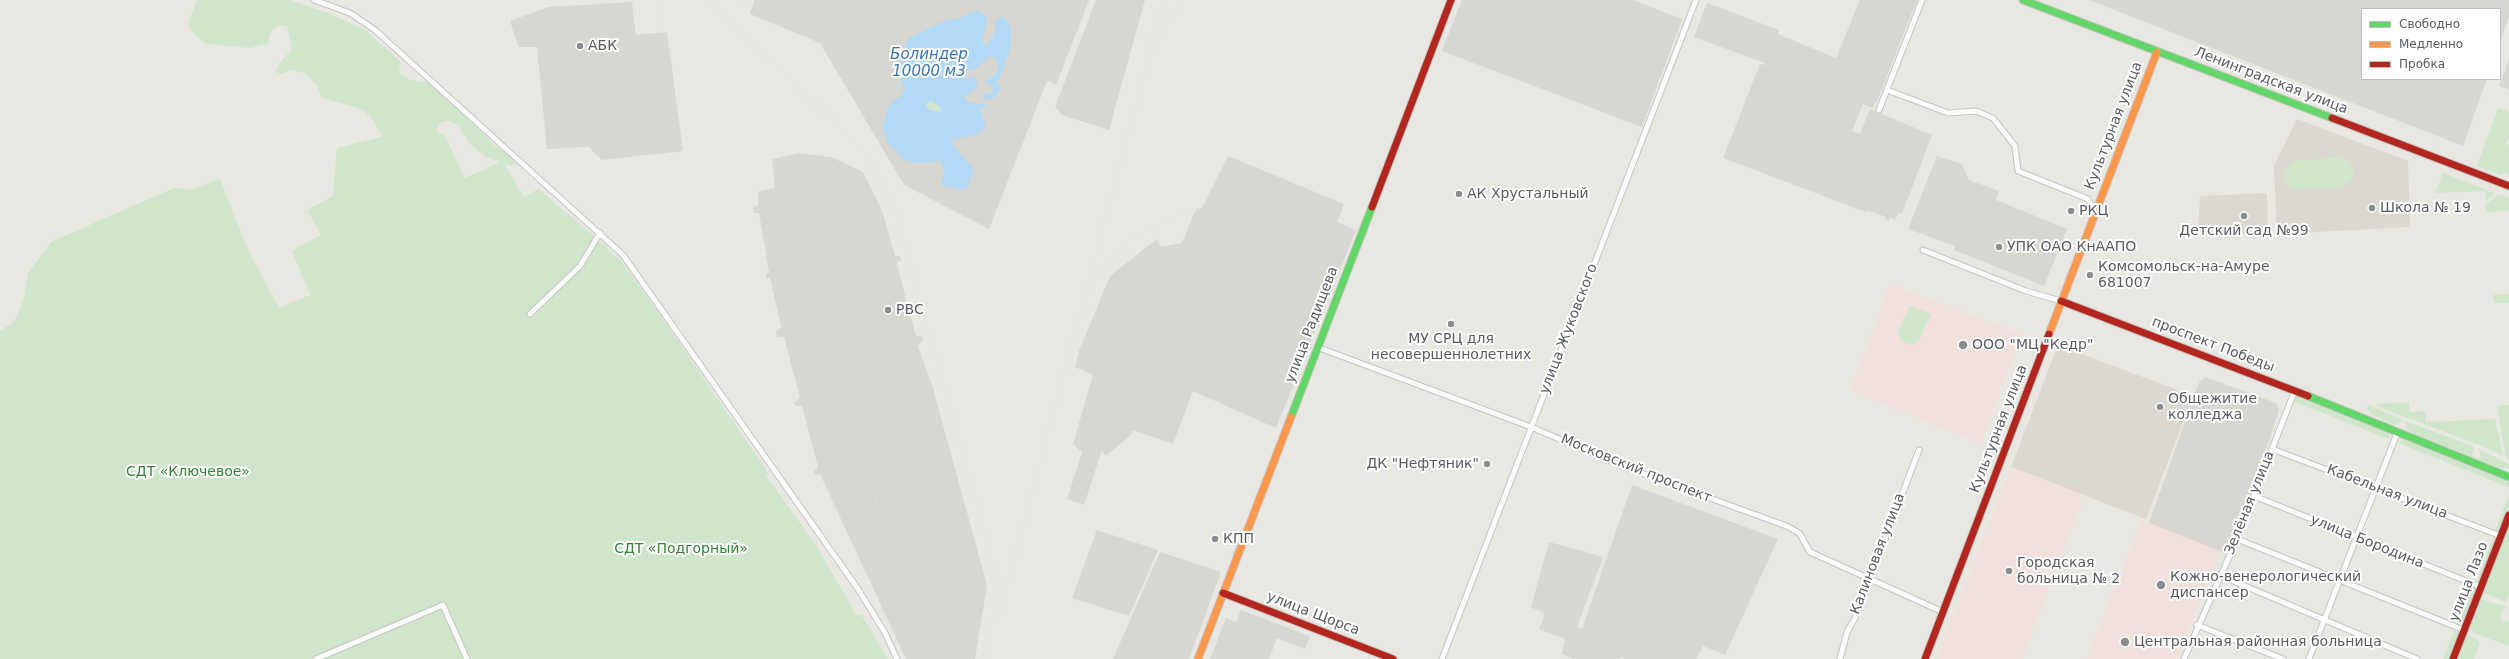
<!DOCTYPE html>
<html>
<head>
<meta charset="utf-8">
<style>
	body { margin:0 }
	#map { position:relative; width:2509px; height:659px; overflow:hidden; background:#e8e7e2; font-family:"DejaVu Sans",sans-serif }
	canvas { display:block }
	.legend { position:absolute; left:2361px; top:8px; width:140px; height:72px; box-sizing:border-box; background:#fff; border:1px solid #bcbebf; margin:0; padding:5px 7px; list-style:none; font-size:12px; color:#585c60 }
	.legend li { display:flex; align-items:center; gap:8px; height:20px }
	.legend b { width:20px; border:1px solid #bcbebf }
</style>
</head>
<body>
<div id="map">
<canvas width="2509" height="659"></canvas>
<ul class="legend">
<li><b style="height:5px;background:#63d668"></b>Свободно</li>
<li><b style="height:5px;background:#ff974d"></b>Медленно</li>
<li><b style="height:5px;background:#b3261e"></b>Пробка</li>
</ul>
</div>
<script>
const c = document.querySelector('canvas').getContext('2d');
c.lineJoin = 'round';
function fillPath(path, color) {
  c.fillStyle = color;
  c.fill(path, 'evenodd');
}
function toPath(rows) {
  const path = new Path2D();
  for (const r of rows) {
    path.moveTo(r[0], r[1]);
    for (let i = 2; i < r.length; i += 2) path.lineTo(r[i], r[i + 1]);
  }
  return path;
}
function strokePath(path, color, width, dash) {
  c.strokeStyle = color;
  c.lineWidth = width;
  c.lineCap = dash ? 'butt' : 'round';
  c.setLineDash(dash || []);
  c.stroke(path);
}
function write(font, color, halo, rows, align = 'center') {
  c.font = font + ' "DejaVu Sans",sans-serif';
  c.lineWidth = 4;
  c.setLineDash([]);
  c.textBaseline = 'middle';
  c.strokeStyle = halo;
  c.fillStyle = color;
  for (const [text, x, y, turn = 0] of rows) {
    c.save();
    c.translate(x, y);
    c.rotate((+turn || 0) * Math.PI / 180);
    c.textAlign = isNaN(turn) ? turn : align;
    if (halo) c.strokeText(text, 0, 0);
    c.fillText(text, 0, 0);
    c.restore();
  }
}
fillPath(toPath([
	[755,0,1089,0,1056,85,1047,81,989,229,904,185,820,43,750,14],
	[1096,0,1145,0,1109,130,1062,115,1055,107],
	[1462,0,1633,0,1682,19,1642,127,1442,51],
	[1860,0,1917,0,1878,99,1872,108,1863,104,1852,131,1860,134,1870,109,1932,135,1902,214,1898,213,1895,220,1890,218,1889,221,1885,220,1886,217,1867,210,1866,212,1723,158,1760,64,1764,65,1765,63,1694,37,1707,3,1779,30,1778,34,1836,58],
	[2089,0,2509,0,2509,16,2500,42,2500,9,2362,9,2362,79,2487,79,2463,146],
	[632,2,636,35,667,32,683,151,601,160,589,147,547,149,537,47,518,47,510,21,548,7],
	[2509,59,2509,90,2499,86],
	[798,153,831,157,863,172,882,210,895,256,900,256,901,260,897,263,902,284,916,336,922,336,923,341,918,346,932,385,987,585,975,659,906,659,820,474,815,475,814,471,818,467,802,406,796,406,794,402,800,398,784,337,777,337,776,332,781,327,770,278,766,278,766,275,769,272,759,213,754,213,753,208,758,205,758,192,775,188,772,159],
	[1228,156,1344,204,1337,222,1356,230,1276,428,1193,391,1173,444,1133,430,1131,435,1106,456,1102,451,1101,453,1084,505,1067,499,1082,452,1073,444,1093,375,1075,367,1079,351,1110,276,1157,239,1161,247,1182,243,1196,209,1202,208],
	[1937,156,1962,164,1969,180,1999,191,1996,200,2067,229,2044,286,1954,250,1955,246,1908,229],
	[2205,377,2276,403,2279,409,2255,486,2238,529,2225,554,2149,523,2196,390,2200,381],
	[1632,485,1778,539,1725,655,1703,646,1696,659,1625,659,1621,657,1620,659,1573,659,1562,654,1565,639,1539,629,1545,614,1531,607,1549,542,1603,557,1577,627,1582,629],
	[1097,530,1158,550,1129,616,1072,598],
	[1160,552,1221,572,1189,659,1113,659],
	[1241,610,1310,636,1305,649,1277,638,1269,659,1210,659,1226,618,1236,622]
]), '#d8d6d1');
fillPath(toPath([
	[2297,119,2408,161,2410,227,2277,234,2274,166],
	[2267,193,2268,233,2198,235,2200,196],
	[2058,345,2193,396,2146,519,2011,467]
]), '#dad8d1');
fillPath(toPath([
	[1891,285,2022,335,1981,444,1851,390],
	[2011,467,2084,495,2022,659,1937,659],
	[2142,520,2220,551,2177,659,2087,659]
]), '#f2e0dc');
fillPath(toPath([
	[197,0,290,0,328,13,365,30,401,62,399,69,401,75,410,80,426,82,446,97,495,146,511,156,515,163,511,166,504,164,524,197,538,189,594,236,620,260,656,309,769,474,766,476,814,542,857,616,861,614,888,659,0,659,0,331,15,321,24,297,28,273,51,242,174,188,192,190,220,179,249,252,279,308,310,295,292,251,321,235,307,210,333,196,337,148,382,137,374,121,362,109,322,98,317,86,306,73,290,70,282,74,275,72,282,60,292,49,287,26,279,25,272,30,267,44,250,48,207,44,193,33,188,23],
	[444,121,451,121,459,126,469,143,486,157,500,162,465,178,444,134,439,134,437,130,439,124],
	[932,101,940,107,940,112,930,110,926,105,927,102],
	[2498,108,2509,112,2509,137,2506,144,2509,145,2509,176,2505,172,2500,175,2477,166],
	[2342,157,2349,161,2354,170,2352,179,2344,187,2296,190,2289,187,2284,181,2285,168,2294,161],
	[2443,173,2495,193,2486,201,2485,191,2435,193],
	[2498,194,2509,198,2509,210,2487,212,2485,206],
	[2509,294,2509,303,2495,303,2494,301,2493,295],
	[1910,305,1931,314,1919,340,1913,345,1902,342,1897,333],
	[2299,395,2385,431,2389,434,2389,439,2293,401,2296,396],
	[2409,402,2410,412,2425,411,2426,422,2495,419,2503,456,2482,446,2376,406,2376,404],
	[2368,405,2401,419,2401,422,2394,425,2371,414,2367,408],
	[2509,405,2509,460,2506,458,2497,406],
	[2405,421,2473,446,2474,449,2472,455,2476,458,2481,458,2479,449,2509,464,2509,468,2493,468,2463,456,2460,451,2454,452,2418,437,2408,430],
	[2403,439,2509,482,2509,487,2398,443],
	[2509,495,2509,506,2501,528,2495,531],
	[2509,528,2509,595,2506,602,2482,592],
	[2494,536,2496,539,2481,580,2477,581],
	[2475,586,2477,589,2464,624,2456,625],
	[2480,599,2505,606,2500,619,2509,622,2509,646,2474,633,2470,629],
	[2455,629,2459,635,2450,659,2443,659],
	[2468,634,2480,642,2474,659,2456,659,2465,636]
]), '#cfe6cb');
fillPath(toPath([
	[978,10,987,17,982,45,987,44,994,36,996,22,1000,17,1006,19,1011,29,1010,50,999,80,995,82,1001,88,992,100,984,100,984,93,992,94,993,86,985,82,996,74,998,68,996,59,991,56,975,69,959,72,965,78,973,77,977,82,977,88,964,97,967,102,989,105,979,110,986,124,981,133,952,140,955,149,972,166,973,171,968,187,964,190,956,189,941,185,944,173,941,161,915,163,906,161,888,143,882,128,889,105,903,94,904,88,897,69,898,60,909,38,946,20,959,18],
	[932,101,940,107,940,112,930,110,926,106,927,102]
]), '#b2daf6');
const street = toPath([
	[314,0,350,13,375,30,623,255,858,589,884,631,897,659],
	[1887,90,1948,113,1976,111,1993,118,2015,146,2018,171,2088,199,2095,212],
	[1879,110,1922,0],
	[1923,250,2026,291,2061,301],
	[530,314,580,266,600,233],
	[1317,347,1531,427,1625,467,1789,527,1800,534,1810,552,1943,612],
	[2272,449,2501,536],
	[2254,496,2481,587],
	[2237,539,2464,630],
	[2219,575,2417,659],
	[2197,625,2283,659],
	[316,659,443,605,467,659],
	[1442,659,1696,0],
	[1840,659,1847,632,1855,618,1919,450],
	[2184,659,2237,539,2295,390],
	[2309,659,2398,431]
]);
const fast = toPath([
	[2023,0,2332,118],
	[2308,396,2509,477],
	[1291,417,1372,207]
]);
const slow = toPath([
	[2049,334,2157,52],
	[1198,659,1291,417]
]);
const jam = toPath([
	[2332,118,2509,186],
	[1372,207,1451,0],
	[2061,301,2308,396],
	[1223,593,1393,659],
	[1925,659,2049,334],
	[2453,659,2509,515]
]);
strokePath(street, '#c4c4c3', 7);
strokePath(fast, '#c5c5c4', 9);
strokePath(slow, '#c5c5c4', 9);
strokePath(jam, '#c5c5c4', 9);
strokePath(street, '#fcfbfb', 5);
strokePath(fast, '#63d668', 7);
strokePath(slow, '#ff974d', 7);
strokePath(jam, '#b3261e', 7);
strokePath(toPath([
	[660,0,661,49,670,135],
	[707,0,846,133,867,158,893,202,989,549,995,595,993,617,983,659],
	[739,0,767,11,813,22,862,24,885,22,932,12,961,0],
	[1150,44,1162,0],
	[785,184,812,241,824,275],
	[793,212,799,250,901,622],
	[1089,290,1097,274,1131,239,1170,218,1193,211,1217,206,1246,204,1309,231],
	[841,351,873,481,881,530],
	[997,622,1145,71,1154,42,1183,0]
]), '#e1e2e1', 1.5, [1, 5]);
for (const [x, y, r, color] of [
	[580,46,4,"#8a8d8e"],
	[1459,194,4,"#8a8d8e"],
	[2372,208,4,"#8a8d8e"],
	[2071,211,4,"#8a8d8e"],
	[2244,216,4,"#8a8d8e"],
	[1999,247,4,"#8a8d8e"],
	[2090,275,4,"#8a8d8e"],
	[888,310,4,"#8a8d8e"],
	[1451,324,4,"#8a8d8e"],
	[1963,345,5,"#8a8d8e"],
	[2160,407,4,"#8a8d8e"],
	[1487,464,4,"#8a8d8e"],
	[1215,539,4,"#8a8d8e"],
	[2009,571,4,"#8a8d8e"],
	[2161,585,5,"#8a8d8e"],
	[2125,642,5,"#8a8d8e"]
]) {
  const dot = new Path2D();
  dot.arc(x, y, r, 0, 2 * Math.PI);
  c.fillStyle = color;
  c.fill(dot);
  strokePath(dot, '#fff', 1.5);
}
write('14px', '#585c60', '#fff', [
	["АБК",588,46],
	["АК Хрустальный",1467,194],
	["Школа № 19",2380,208],
	["РКЦ",2079,211],
	["Детский сад №99",2244,231,"center"],
	["УПК ОАО КнААПО",2007,247],
	["Комсомольск-на-Амуре",2098,267],
	["681007",2098,283],
	["РВС",896,310],
	["МУ СРЦ для",1451,339,"center"],
	["несовершеннолетних",1451,355,"center"],
	["ООО \"МЦ \"Кедр\"",1972,345],
	["Общежитие",2168,399],
	["колледжа",2168,415],
	["ДК \"Нефтяник\"",1479,464,"right"],
	["КПП",1223,539],
	["Городская",2017,563],
	["больница № 2",2017,579],
	["Кожно-венерологический",2170,577],
	["диспансер",2170,593],
	["Центральная районная больница",2134,642]
], 'left');
write('14px', '#585c60', '#fff', [
	["Ленинградская улица",2271,81,21],
	["Культурная улица",2114,126,-69],
	["улица Радищева",1312,325,-69],
	["улица Жуковского",1569,329,-69],
	["проспект Победы",2213,345,21],
	["Культурная улица",1999,429,-69],
	["Московский проспект",1636,469,22],
	["Кабельная улица",2387,492,21],
	["Зелёная улица",2250,503,-68],
	["улица Бородина",2367,542,22],
	["Калиновая улица",1878,554,-69],
	["улица Лазо",2469,582,-69],
	["улица Щорса",1313,614,21]
]);
write('14px', '#328535', '#fff', [
	["СДТ «Ключевое»",188,472],
	["СДТ «Подгорный»",681,549]
]);
write('italic 15px', '#3875b2', '#fff', [
	["Болиндер",929,55],
	["10000 м3",929,72]
]);
</script>
</body>
</html>
